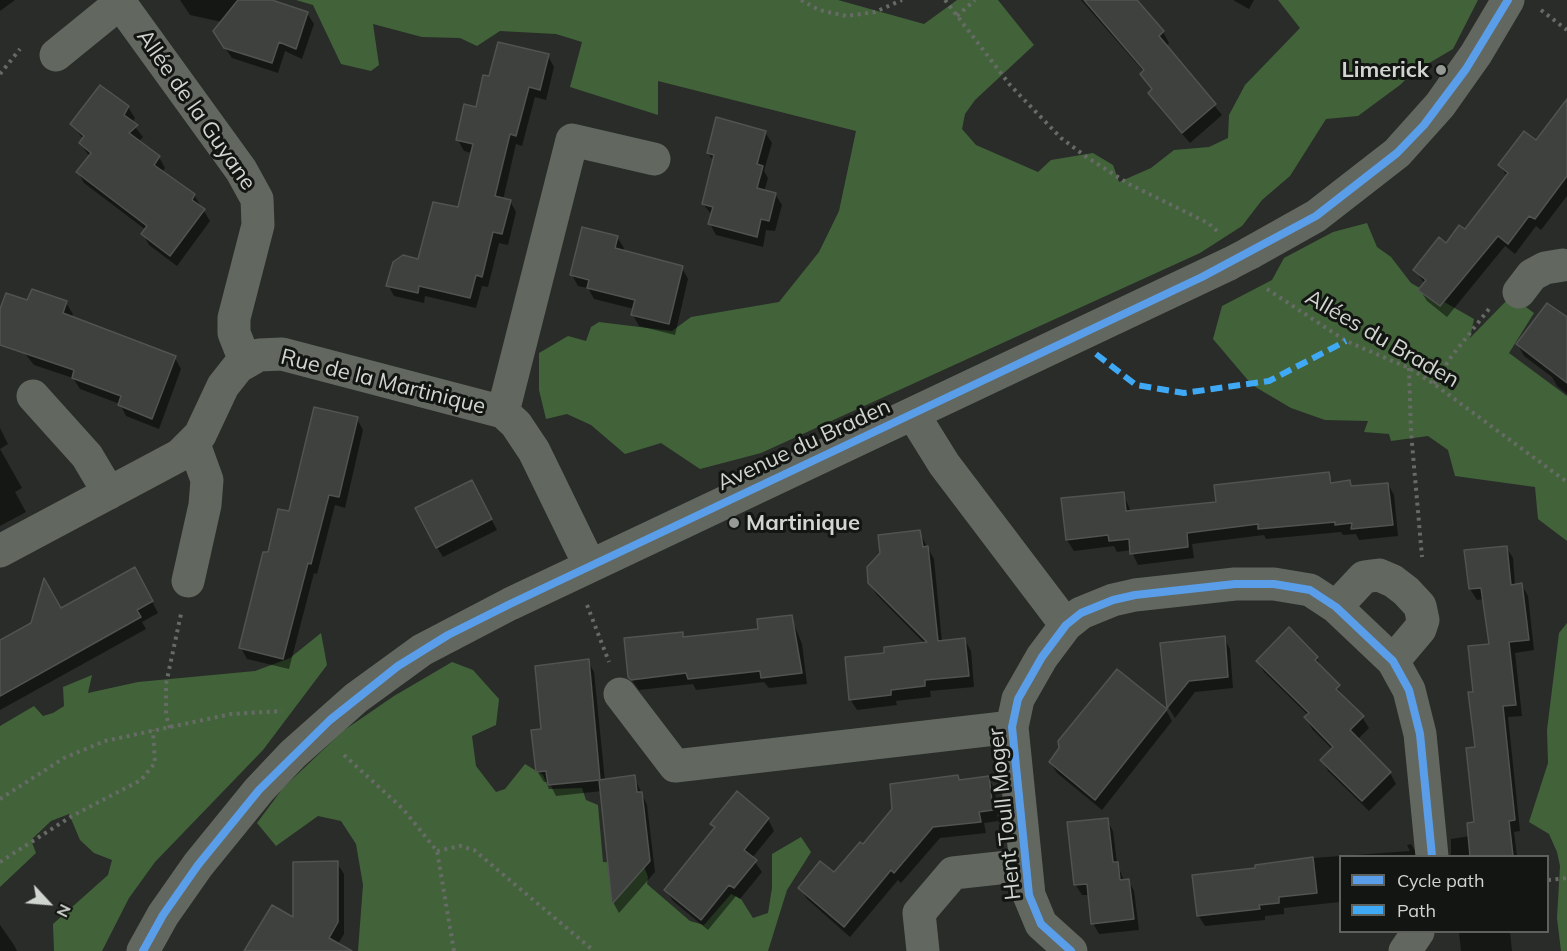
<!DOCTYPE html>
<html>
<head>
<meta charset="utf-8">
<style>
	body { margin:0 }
	#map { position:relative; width:1567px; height:951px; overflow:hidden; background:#292c28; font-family:Mulish,sans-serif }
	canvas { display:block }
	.legend { position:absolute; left:1339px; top:855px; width:210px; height:78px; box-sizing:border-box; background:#121512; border:2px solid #5e625e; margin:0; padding:8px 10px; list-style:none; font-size:18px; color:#d0d5cf }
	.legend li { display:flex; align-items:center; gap:12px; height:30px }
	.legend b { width:30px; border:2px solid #5e625e }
	.north { position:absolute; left:18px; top:873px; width:60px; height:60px; -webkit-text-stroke:4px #121512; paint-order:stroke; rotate:116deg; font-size:16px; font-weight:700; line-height:24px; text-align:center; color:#d0d5cf }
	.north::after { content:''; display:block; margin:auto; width:21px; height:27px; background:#d0d5cf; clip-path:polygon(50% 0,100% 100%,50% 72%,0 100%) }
</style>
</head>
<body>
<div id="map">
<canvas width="1567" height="951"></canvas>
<ul class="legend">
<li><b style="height:8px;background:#5a9eea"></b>Cycle path</li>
<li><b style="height:8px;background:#3fa9f5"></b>Path</li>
</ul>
<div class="north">N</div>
</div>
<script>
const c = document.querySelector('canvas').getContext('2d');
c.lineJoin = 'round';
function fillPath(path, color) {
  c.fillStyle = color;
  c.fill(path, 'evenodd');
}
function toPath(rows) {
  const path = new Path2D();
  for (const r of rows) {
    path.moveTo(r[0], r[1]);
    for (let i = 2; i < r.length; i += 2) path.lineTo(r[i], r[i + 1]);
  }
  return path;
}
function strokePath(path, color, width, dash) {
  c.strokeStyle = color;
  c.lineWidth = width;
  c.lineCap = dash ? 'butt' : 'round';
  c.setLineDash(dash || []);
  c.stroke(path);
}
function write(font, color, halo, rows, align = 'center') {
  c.font = font + ' Mulish,sans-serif';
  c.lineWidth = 6;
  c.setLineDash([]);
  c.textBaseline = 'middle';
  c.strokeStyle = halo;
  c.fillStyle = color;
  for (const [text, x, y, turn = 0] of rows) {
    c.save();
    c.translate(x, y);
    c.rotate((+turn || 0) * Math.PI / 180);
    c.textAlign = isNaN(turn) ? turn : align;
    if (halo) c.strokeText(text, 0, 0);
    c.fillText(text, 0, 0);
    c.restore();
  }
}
fillPath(toPath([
	[296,0,838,0,924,24,957,0,998,0,1034,45,975,100,965,114,962,129,976,145,1038,172,1051,160,1093,153,1113,165,1119,182,1151,168,1174,150,1209,147,1228,138,1229,115,1245,85,1300,28,1278,0,1478,0,1453,49,1412,73,1400,85,1358,116,1326,119,1290,176,1262,200,1242,226,1200,253,761,453,700,469,661,443,625,454,591,425,567,414,546,419,539,390,539,353,568,336,586,341,591,327,599,322,672,331,691,317,779,302,819,252,839,211,856,131,658,81,658,115,570,87,582,42,556,34,500,31,477,46,460,38,422,37,373,24,379,65,371,71,341,64,313,5],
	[1367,223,1377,247,1391,257,1411,283,1474,319,1470,338,1511,296,1534,313,1509,353,1567,396,1567,541,1538,519,1535,487,1455,476,1448,450,1428,436,1391,441,1389,434,1364,432,1368,421,1325,420,1291,408,1252,385,1213,339,1222,306,1272,280,1284,258,1333,232],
	[1567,623,1567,951,1561,951,1557,918,1560,866,1557,852,1549,834,1529,822,1548,763,1547,730,1559,633],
	[321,633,327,665,263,750,155,862,129,898,102,951,54,951,53,924,108,875,112,860,94,853,80,840,69,814,51,821,31,840,36,853,0,887,0,726,34,706,43,716,53,713,64,706,63,687,92,675,88,693,138,682,255,671,290,658],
	[452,662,473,670,499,699,496,725,472,736,476,766,496,792,505,789,525,764,543,775,549,789,582,788,586,800,598,805,603,862,643,864,648,877,647,884,690,921,704,925,731,894,741,899,753,918,768,913,772,888,772,854,801,837,811,852,787,890,768,951,358,951,363,885,356,844,341,821,318,816,276,846,257,823,283,788,343,731,394,696]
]), '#42633a');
fillPath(toPath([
	[0,0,15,0,0,11],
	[180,0,266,0,307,13,314,24,302,59,285,51,278,73,232,58,221,42,222,22,190,15],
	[1081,0,1135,0,1163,32,1169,43,1166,46,1222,115,1190,143,1156,104,1149,93,1153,91,1142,74,1144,72],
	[1233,0,1254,0,1249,9],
	[548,56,554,67,546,100,535,97,522,146,516,144,503,200,510,201,516,212,508,245,499,243,488,287,482,286,476,308,425,296,424,303,394,296,388,285,419,261,460,209,472,153,464,151,458,140,477,109,490,78],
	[101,87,128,107,135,118,132,123,143,137,138,142,159,157,165,168,162,172,194,195,210,221,177,266,149,245,143,234,146,230,84,183,78,172,90,157,80,143,83,139,72,124],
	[1567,101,1567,196,1541,230,1536,226,1515,254,1505,246,1447,317,1427,301,1420,290,1425,284,1415,270,1465,231,1507,177,1500,165,1536,142],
	[765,132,772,143,764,171,768,178,764,192,775,194,782,205,775,231,766,230,763,247,716,235,710,224,712,215,703,204,714,162,708,153],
	[617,237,624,248,623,252,682,268,688,279,675,335,639,326,633,315,634,309,594,299,588,288,578,286,572,275],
	[28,302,66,303,73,314,71,318,175,358,181,369,159,429,126,416,120,404,80,389,73,378,34,365,0,322,0,313],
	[1567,333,1567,394,1557,386,1552,377,1524,356,1518,345],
	[357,419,363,430,345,508,335,505,317,574,314,573,289,669,247,659,241,648,269,554,290,513],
	[0,428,8,444,0,449,22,488,15,492,26,512,0,526],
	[1328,474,1334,484,1349,482,1352,488,1388,484,1394,495,1398,536,1359,540,1356,534,1343,535,1341,532,1266,539,1264,535,1192,544,1194,558,1138,565,1131,550,1117,552,1114,546,1074,551,1067,540,1123,493,1131,512,1217,503],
	[477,492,497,530,443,557,437,547],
	[919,532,934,559,942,642,965,640,971,651,974,687,930,691,931,697,896,701,897,705,857,710,850,699,886,654,925,644,876,594,870,583],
	[1506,547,1513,558,1515,586,1522,585,1528,596,1534,650,1515,653,1522,716,1508,717,1520,831,1514,832,1517,856,1451,856,1451,839,1470,836,1476,824,1475,693,1490,645,1484,599,1477,600,1470,589],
	[135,569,158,613,142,622,146,629,0,710,0,646],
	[791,617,802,644,807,684,769,688,764,682,696,690,693,684,639,690,629,676,682,634,685,638,760,630],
	[1289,629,1317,658,1322,670,1362,717,1369,728,1357,740,1390,773,1396,784,1369,811,1328,771,1322,760,1332,749,1312,729,1306,718,1308,715,1264,672,1257,661],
	[1224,638,1230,649,1233,688,1195,692,1175,718,1169,708,1162,644],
	[588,661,594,672,605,781,634,777,647,805,655,872,619,913,614,904,602,791,556,796,549,782,544,782,537,771,543,731],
	[1166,710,1172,721,1102,810,1057,773,1050,762],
	[957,777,960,781,988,778,995,789,998,821,984,823,986,833,940,838,901,883,898,880,850,937,807,899,800,888,834,874,863,846],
	[737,793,768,819,774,831,752,858,762,872,740,899,736,896,708,930,673,901,666,890,715,829,712,824],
	[1107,820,1113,831,1117,863,1124,881,1128,880,1134,891,1139,930,1099,934,1093,923,1089,895,1082,895,1075,884],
	[1411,844,1418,856,1340,856,1340,902,1284,908,1284,914,1265,916,1265,920,1205,926,1198,915,1257,870,1313,858,1410,851,1407,845],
	[337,863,344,874,344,934,334,951,246,951,295,920],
	[0,925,14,945,17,951,0,951],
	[1459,932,1510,932,1512,951,1461,951]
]), '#0007');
const building = toPath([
	[238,0,272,0,308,12,296,49,279,42,272,63,224,48,213,31,238,0],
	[1084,0,1137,0,1164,31,1159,36,1216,104,1182,133,1148,93,1152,89,1140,74,1144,70,1084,0],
	[498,42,549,54,540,90,529,87,516,136,510,134,495,196,511,200,502,234,493,232,482,277,476,275,470,298,419,286,418,293,386,286,393,262,403,255,418,259,433,202,458,207,473,144,456,140,464,104,476,107,483,75,489,76,498,42],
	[100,85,129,106,124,115,138,125,129,133,160,156,154,165,195,194,192,200,205,209,170,256,141,234,147,226,76,172,91,153,79,143,84,136,70,124,100,85],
	[1567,99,1567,176,1535,219,1529,216,1508,244,1498,236,1440,306,1418,290,1426,280,1413,270,1439,237,1446,243,1459,225,1465,229,1508,173,1498,165,1524,131,1536,140,1567,99],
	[716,117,766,131,757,164,763,166,757,188,776,193,769,221,761,219,757,237,708,224,713,207,702,204,714,155,707,153,716,117],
	[582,227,618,236,615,248,683,266,669,324,631,315,635,300,587,288,589,280,570,275,582,227],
	[32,289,67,301,63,313,176,356,152,419,118,405,121,396,72,378,74,370,0,345,0,309,6,293,27,300,32,289],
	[1547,303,1567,317,1567,383,1516,344,1547,303],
	[314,407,358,417,339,497,329,495,311,564,308,563,283,659,239,648,263,552,268,552,278,509,289,511,314,407],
	[1329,472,1331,483,1350,480,1351,486,1388,483,1393,525,1351,529,1352,523,1335,525,1335,522,1258,529,1258,524,1187,533,1188,547,1130,554,1129,539,1109,541,1108,535,1066,540,1061,498,1124,492,1126,511,1216,502,1214,485,1329,472],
	[472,480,492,519,436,548,415,508,472,480],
	[920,530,923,547,928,546,938,641,965,638,969,676,925,680,925,686,891,690,891,695,849,700,845,657,884,653,884,647,927,642,868,583,867,567,880,553,878,535,920,530],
	[1507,546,1511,585,1522,583,1529,640,1509,642,1516,705,1503,706,1515,820,1509,821,1513,856,1470,856,1467,823,1474,822,1466,748,1475,747,1468,692,1473,692,1468,646,1489,644,1481,588,1469,589,1464,550,1507,546],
	[135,567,153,601,137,610,141,617,0,696,0,640,31,623,44,578,61,608,135,567],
	[792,615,802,673,761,678,760,671,688,679,686,673,631,680,628,677,624,638,683,632,683,637,758,629,757,619,792,615],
	[1289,627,1318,657,1315,660,1340,685,1336,689,1364,716,1350,730,1391,772,1362,801,1320,760,1333,747,1304,717,1309,713,1256,661,1289,627],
	[1225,636,1228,677,1189,681,1167,708,1160,643,1225,636],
	[589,659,600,780,548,785,546,771,536,772,531,730,541,729,535,666,589,659],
	[1117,669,1167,709,1095,800,1049,762,1059,748,1058,741,1117,669],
	[635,775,637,792,642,792,650,861,612,904,599,780,635,775],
	[958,775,959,780,989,776,993,810,979,812,981,822,933,827,894,873,891,870,844,927,798,888,820,861,834,872,860,842,863,844,892,809,890,784,958,775],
	[737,791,769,818,744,850,757,860,734,888,729,885,701,920,664,890,715,827,710,824,737,791],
	[1108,818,1113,862,1118,862,1120,880,1129,879,1134,919,1091,924,1087,884,1074,885,1067,822,1108,818],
	[1313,857,1317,893,1279,897,1279,903,1259,905,1260,909,1197,916,1192,875,1255,868,1255,865,1313,857],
	[338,861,338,922,329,938,352,951,244,951,272,905,293,917,293,862,338,861]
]);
fillPath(building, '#3e413d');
strokePath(building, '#50534f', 1.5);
strokePath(toPath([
	[801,0,819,10,846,16,875,12,902,0],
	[945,0,1010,85,1061,138,1088,158,1129,184,1208,223,1217,231],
	[1541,10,1567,30],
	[957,16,975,0],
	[0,74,20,49],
	[1267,289,1346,341,1409,368,1434,384,1567,482],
	[1409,368,1411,432,1422,557],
	[1434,384,1451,357,1489,309],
	[587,605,609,662],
	[170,728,166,715,166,684,181,614],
	[344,755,403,809,437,851,454,951],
	[0,799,64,758,105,741,231,714,282,711],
	[437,851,460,846,474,850,594,951],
	[0,862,72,816,141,780,155,763,153,730],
	[1548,880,1567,878]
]), '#666b65', 4, [3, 4.5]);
strokePath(toPath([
	[118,0,241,170,257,199,258,225,234,318,234,333,245,361],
	[56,55,120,3],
	[1250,253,1316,216,1397,153,1440,105,1476,54,1508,0],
	[1519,292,1532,275,1545,268,1563,265],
	[33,396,87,456,109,493],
	[503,412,572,140,654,159],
	[913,414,944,464,1066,625],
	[0,551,180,455,200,435,223,386,238,367,259,355,282,354,503,412,516,424,534,451,590,566],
	[188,581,205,505,207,480,194,444],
	[1336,607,1364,577,1371,576,1379,575,1393,581,1406,591,1420,606,1423,620,1420,629,1393,661],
	[620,694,675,766,1012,727],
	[143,951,163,915,198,865,259,790,293,754,356,698,422,650,510,604,1229,264],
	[923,951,919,913,953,873,1026,865],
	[1071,951,1041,924,1029,895,1012,727,1018,699,1042,657,1066,625,1081,613,1113,600,1135,595,1235,584,1274,584,1310,590,1336,607,1393,661,1409,690,1420,734,1432,856],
	[1405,951,1418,932]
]), '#626860', 33);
strokePath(toPath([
	[1229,264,1250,253]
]), '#626860', 33);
strokePath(toPath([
	[1096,354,1136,385,1184,393,1269,381,1346,341]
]), '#3fa9f5', 6, [12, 6]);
strokePath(toPath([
	[143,951,163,915,198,865,259,790,330,720,398,666,448,635,510,604,1202,277,1316,216,1397,153,1424,125,1466,69,1508,0],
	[1071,951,1041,924,1029,895,1012,727,1018,699,1042,657,1066,625,1081,613,1113,600,1135,595,1235,584,1274,584,1310,590,1336,607,1393,661,1409,690,1420,734,1432,856]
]), '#5a9eea', 8);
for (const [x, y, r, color] of [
	[1441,70,6,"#969a95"],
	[734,523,6,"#969a95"]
]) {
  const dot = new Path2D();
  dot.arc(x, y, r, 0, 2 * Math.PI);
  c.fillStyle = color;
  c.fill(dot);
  strokePath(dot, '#121512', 2);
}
write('bold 22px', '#d0d5cf', '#121512', [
	["Limerick",1429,70],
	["Martinique",746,523,"left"]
], 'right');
write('22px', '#d0d5cf', '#121512', [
	["Allée de la Guyane",196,110,55],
	["Allées du Braden",1382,339,30],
	["Rue de la Martinique",383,382,14],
	["Avenue du Braden",804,445,-25],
	["Hent Toull Moger",1005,814,-96]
]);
</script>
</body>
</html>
